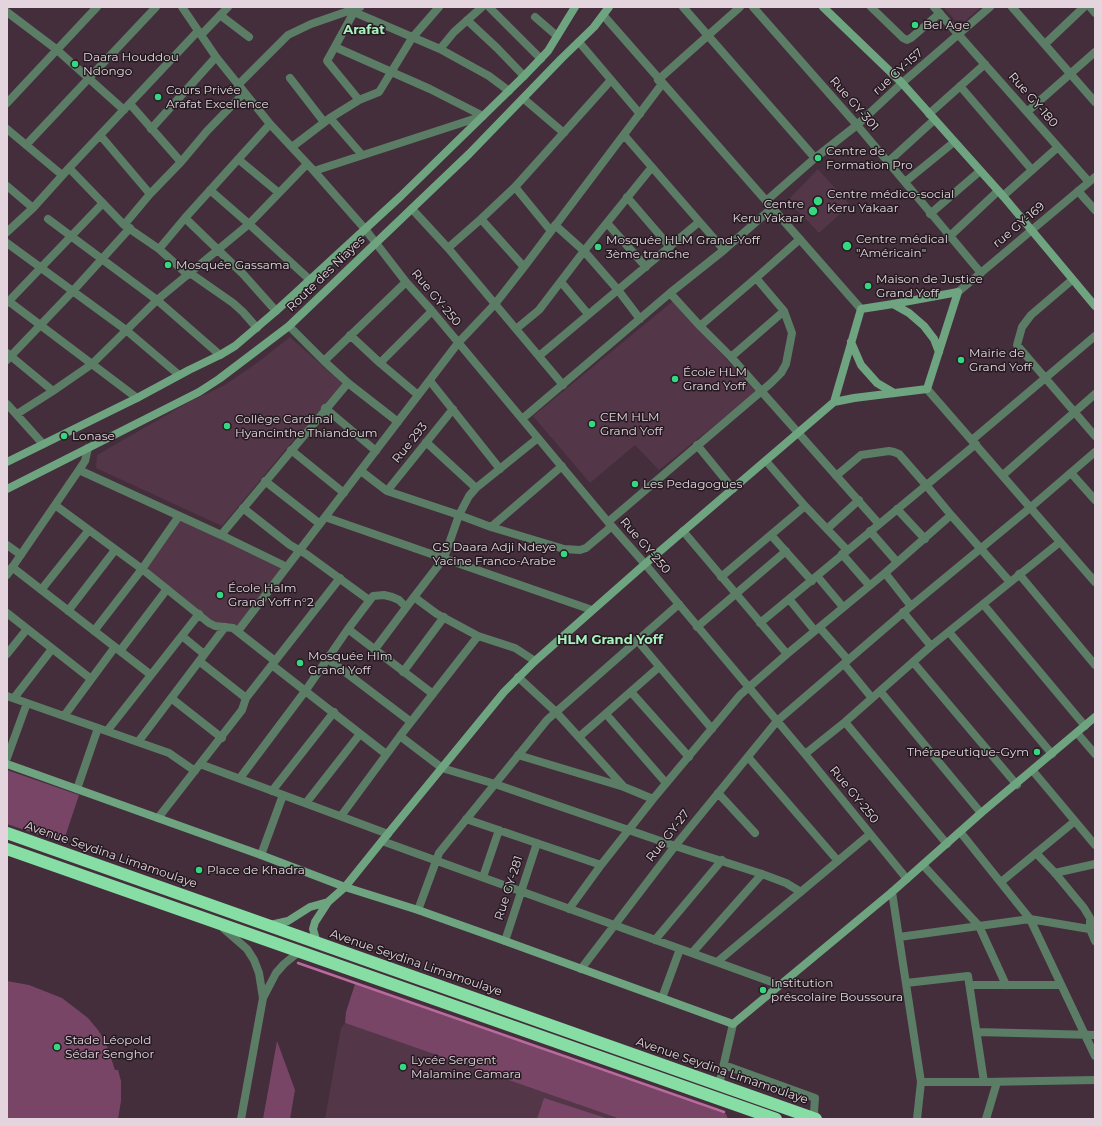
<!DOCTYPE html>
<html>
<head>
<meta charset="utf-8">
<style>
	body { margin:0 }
	#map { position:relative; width:1102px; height:1126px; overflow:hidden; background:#442e3c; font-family:Montserrat,sans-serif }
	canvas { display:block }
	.frame { position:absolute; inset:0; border:8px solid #e3d4dd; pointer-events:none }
</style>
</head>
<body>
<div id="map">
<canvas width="1102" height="1126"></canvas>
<div class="frame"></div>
</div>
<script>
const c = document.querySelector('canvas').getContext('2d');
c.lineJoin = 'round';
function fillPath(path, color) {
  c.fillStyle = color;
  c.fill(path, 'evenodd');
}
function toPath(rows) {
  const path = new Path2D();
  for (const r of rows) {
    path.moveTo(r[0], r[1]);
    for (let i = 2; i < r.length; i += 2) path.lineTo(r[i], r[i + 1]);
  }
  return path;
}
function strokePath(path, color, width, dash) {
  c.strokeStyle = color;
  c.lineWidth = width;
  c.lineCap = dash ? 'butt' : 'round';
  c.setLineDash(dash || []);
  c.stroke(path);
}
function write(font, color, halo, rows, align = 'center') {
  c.font = font + ' Montserrat,sans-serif';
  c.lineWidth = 3;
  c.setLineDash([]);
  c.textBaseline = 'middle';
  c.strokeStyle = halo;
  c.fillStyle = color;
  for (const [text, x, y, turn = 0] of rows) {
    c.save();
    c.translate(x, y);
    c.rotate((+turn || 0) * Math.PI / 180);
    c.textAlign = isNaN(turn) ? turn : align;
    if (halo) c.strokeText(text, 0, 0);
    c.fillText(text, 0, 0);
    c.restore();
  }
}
fillPath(toPath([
	[943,7,981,7,965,21,955,20],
	[818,169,850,205,819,233,791,204,790,198],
	[673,301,756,392,659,470,635,445,590,483,533,416],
	[290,337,343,384,286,449,222,526,96,468,97,455,189,402,223,386,257,363],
	[180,519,284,568,237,629,210,621,145,569],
	[345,1023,620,1119,325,1119,341,1028]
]), '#533648');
fillPath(toPath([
	[7,770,79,795,63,843,7,824],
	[7,981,29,985,62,998,88,1018,98,1030,106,1043,115,1070,118,1070,121,1081,121,1101,118,1119,7,1119],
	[355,984,726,1114,728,1119,620,1119,345,1023,346,1012],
	[277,1041,295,1090,290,1119,263,1119],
	[544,1098,609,1119,537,1119]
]), '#784566');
strokePath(toPath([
	[298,963,724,1112]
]), '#b96b9e', 2.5);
strokePath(toPath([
	[182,7,216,57,270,124,314,171,365,229,406,282,432,311,608,522,645,564,805,754,907,879],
	[354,7,354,12,327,61,359,100],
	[489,7,541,59],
	[683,7,815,158],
	[753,7,857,125,981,273],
	[871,7,903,38,907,40,911,38,940,13],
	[934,7,1089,182],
	[1012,7,1095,102],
	[1090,7,1095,13],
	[7,12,56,49,124,110],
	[354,12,440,49,489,76,509,91],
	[220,15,249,37],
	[604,16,861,309],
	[535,17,557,36],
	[467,20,497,48,524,76],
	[201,35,228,7],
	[579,42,640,114],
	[1045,44,1084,7],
	[335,47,430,89,483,116],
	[440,49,454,32,482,7],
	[290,78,324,122],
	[658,80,740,7],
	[238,85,288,35,311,24,360,7],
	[960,86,1032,170],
	[524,99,564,133],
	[7,103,97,7],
	[130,104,181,162],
	[1027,112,1095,52],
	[929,114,985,64],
	[330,118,362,155],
	[7,129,62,175],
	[151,129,216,57],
	[100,135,150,194],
	[624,135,724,250],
	[26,145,156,7],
	[292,147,330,118,359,100,379,92,412,38,439,7],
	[238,159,279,193],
	[888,162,934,120],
	[69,168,124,225,159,249,188,275],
	[314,171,483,116],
	[905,182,954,142],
	[7,186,33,208],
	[515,187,551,231],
	[210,190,249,224,310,280],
	[1078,191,1095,210],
	[1003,196,1058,147],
	[627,197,670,247],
	[766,201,815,158,857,125,902,83,990,7],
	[412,209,448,248,563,385],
	[930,214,980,171],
	[185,218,243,274,276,311],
	[48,219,157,300,220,355],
	[481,219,524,267],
	[607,223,646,267],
	[124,225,150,194,181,162,207,131,244,93],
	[555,225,584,251,618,290,640,319],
	[7,232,33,208,69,168,198,31],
	[949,237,998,191],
	[7,243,126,330,179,375],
	[448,248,481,219,515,187,611,80],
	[159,249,185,218,270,124],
	[190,273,233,303,243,312,257,328],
	[1072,280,1031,315,1022,327,1017,345,1095,436],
	[561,282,588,314],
	[958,292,1095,177],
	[670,293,700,326,731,357,879,524],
	[7,300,137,398],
	[7,303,103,203],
	[289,326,324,361,348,383,398,422],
	[700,326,756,278,800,239],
	[516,329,539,310,584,251,652,167],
	[350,335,380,363,418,395],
	[7,353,53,391],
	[539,356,699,222],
	[731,357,784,311],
	[7,360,72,292,130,228],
	[324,361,406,282],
	[380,363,432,311],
	[430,381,500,469],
	[927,389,1095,582],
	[7,404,43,444],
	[325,408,376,451],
	[17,414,53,391,92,364,157,300,249,224,307,164],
	[522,419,670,293,724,250,772,208],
	[972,440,1095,336],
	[426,442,476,488],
	[697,445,733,489],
	[291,450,344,493],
	[766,461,805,506,847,550],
	[79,470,221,535,287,567],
	[361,471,387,491,459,515,491,527,564,549,580,550,586,548,612,526],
	[1071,473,1095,500],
	[1003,475,1095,394],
	[836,476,861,455,889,451,894,452,899,454,926,485,951,515,1010,582],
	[265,481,320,524],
	[387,491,453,409],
	[55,505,142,569,209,623,215,626,233,628,275,661],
	[243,508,290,545,306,554,369,600],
	[897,509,925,539],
	[325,517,592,610],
	[608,522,771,383,781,373,786,364,792,333,784,311,756,278],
	[491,527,562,466],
	[828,528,859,500],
	[683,531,787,654],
	[870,531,897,562],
	[221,535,348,383],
	[771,535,812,581],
	[7,545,21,555],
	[842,554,869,585],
	[12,567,151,675],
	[885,573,911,606],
	[1019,574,1095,665],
	[7,575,79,470,85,461,88,448],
	[817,576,843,607],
	[721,577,805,506],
	[41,590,89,530],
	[414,597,437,614,478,636,515,648,535,661],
	[789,599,815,631],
	[983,604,1085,726],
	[68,611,115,550],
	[903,612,931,646],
	[7,613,91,679],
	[760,623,976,444],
	[697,627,786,551],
	[820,628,848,660],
	[348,629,433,694],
	[94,631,142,569,179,516],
	[238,631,458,343,495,304,524,267,662,84],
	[949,632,1052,754],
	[182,636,204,654],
	[637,640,712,729],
	[375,649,414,597,444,558,459,515,469,496,476,488,538,438],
	[120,651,167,589],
	[7,654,27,629],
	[328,659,411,722],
	[199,661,246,698],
	[913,662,1017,785],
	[844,664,872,698],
	[272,665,386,754],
	[403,672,444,617],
	[518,677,556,712,624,787],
	[880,691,981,813],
	[631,692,689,757],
	[7,696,169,753,195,771],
	[14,698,52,649],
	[171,698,222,738],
	[606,714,666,783],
	[64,716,115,647],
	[845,722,947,844],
	[107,731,199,614],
	[1077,733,1095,754],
	[400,736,442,768,495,784,675,846,762,874,786,883,801,892],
	[579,737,659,667],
	[138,742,225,627],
	[805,754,845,722,931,646,1060,542],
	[518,755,624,787,653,799],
	[748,757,838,861],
	[7,758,27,703],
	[200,764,388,834],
	[1033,771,1095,845],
	[240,778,306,690,348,629,373,596,384,595,392,597,399,600,406,607],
	[77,789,98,728],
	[272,791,334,712],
	[718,793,755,833],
	[306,803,360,734],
	[341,816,400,736,478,636],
	[158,818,242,710,246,698,340,578],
	[466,819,601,865],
	[959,833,961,833,1030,919,1095,1056],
	[382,841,780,985],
	[1036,853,1055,873,1084,908,1090,918,1090,929,1095,941],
	[261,855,283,795],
	[923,865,979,926,1006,985],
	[1055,873,1095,864],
	[483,877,499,830],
	[1001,882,1075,821],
	[892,892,921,1082,917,1119],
	[569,909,601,865,653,799,740,695,787,654,885,573,951,515],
	[418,910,439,853,443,848,547,720,679,604],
	[224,929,247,949,254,960,259,973,263,998],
	[899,937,1030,919,1095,930],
	[655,940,722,860],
	[505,941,537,843],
	[692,953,762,874],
	[717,962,870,834],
	[581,969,675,846,777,721,911,606,1031,507,1095,452],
	[906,983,968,976,984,1082],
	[970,985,1061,985],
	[662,998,680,949],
	[977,1032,1095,1035],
	[724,1065,815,1098,814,1112,816,1119],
	[921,1082,984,1082,1095,1080],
	[719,1085,733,1024],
	[241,1119,263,998,276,973,284,964,300,951],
	[986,1119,997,1082]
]), '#5b7d66', 8);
strokePath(toPath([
	[823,7,902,83,1003,196,1095,306],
	[893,304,909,313,924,326,934,339,939,352],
	[851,342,861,365,877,383,894,393],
	[7,462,137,398,189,370,220,355,235,346,276,311,401,196,524,76,548,51,575,7],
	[7,489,199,392,219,379,289,326,469,154,561,59,594,27,609,7],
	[7,764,261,855,345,887,418,910,505,941,733,1024,892,892,981,813,1095,717],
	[270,925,288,921,310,907,328,902],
	[317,943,313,929,315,922,328,902,345,887,382,841,504,692,535,661,645,564,834,402,854,398,927,389,958,292,893,304,861,309,834,402]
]), '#6ea580', 8);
strokePath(toPath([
	[7,833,816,1119],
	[7,849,776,1119]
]), '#87dea5', 12);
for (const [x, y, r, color] of [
	[915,25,4,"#35d881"],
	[75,64,4,"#35d881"],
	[158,97,4,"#35d881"],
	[818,158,4,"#35d881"],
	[818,201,5,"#35d881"],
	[813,211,5,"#35d881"],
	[847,246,5,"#35d881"],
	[598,247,4,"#35d881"],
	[168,265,4,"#35d881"],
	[868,286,4,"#35d881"],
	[961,360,4,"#35d881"],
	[675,379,4,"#35d881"],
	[592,424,4,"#35d881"],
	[227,426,4,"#35d881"],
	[64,436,4,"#35d881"],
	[635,484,4,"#35d881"],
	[564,554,4,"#35d881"],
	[220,595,4,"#35d881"],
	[300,663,4,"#35d881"],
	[1037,752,4,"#35d881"],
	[199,870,4,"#35d881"],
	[763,990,4,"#35d881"],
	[57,1047,4,"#35d881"],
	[403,1067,4,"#35d881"]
]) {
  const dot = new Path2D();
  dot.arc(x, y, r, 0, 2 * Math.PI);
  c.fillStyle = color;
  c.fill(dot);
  strokePath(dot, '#241a20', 1.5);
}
write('12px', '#e3d4dd', '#241a20', [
	["Bel Age",923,25],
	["Daara Houddou",83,57],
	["Ndongo",83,71],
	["Cours Privée",166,90],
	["Arafat Excellence",166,104],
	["Centre de",826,151],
	["Formation Pro",826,165],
	["Centre médico-social",827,194],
	["Keru Yakaar",827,208],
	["Centre",804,204,"right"],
	["Keru Yakaar",804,218,"right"],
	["Centre médical",856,239],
	["\"Américain\"",856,253],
	["Mosquée HLM Grand-Yoff",606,240],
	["3ème tranche",606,254],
	["Mosquée Gassama",176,265],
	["Maison de Justice",876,279],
	["Grand Yoff",876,293],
	["Mairie de",969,353],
	["Grand Yoff",969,367],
	["École HLM",683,372],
	["Grand Yoff",683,386],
	["CEM HLM",600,417],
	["Grand Yoff",600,431],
	["Collège Cardinal",235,419],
	["Hyancinthe Thiandoum",235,433],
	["Lonase",72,436],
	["Les Pedagogues",643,484],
	["GS Daara Adji Ndeye",556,547,"right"],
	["Yacine Franco-Arabe",556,561,"right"],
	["École Halm",228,588],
	["Grand Yoff n°2",228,602],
	["Mosquée Hlm",308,656],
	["Grand Yoff",308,670],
	["Thérapeutique-Gym",1029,752,"right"],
	["Place de Khadra",207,870],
	["Institution",771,983],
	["préscolaire Boussoura",771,997],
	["Stade Léopold",65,1040],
	["Sédar Senghor",65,1054],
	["Lycée Sergent",411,1060],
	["Malamine Camara",411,1074]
], 'left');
write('12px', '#e3d4dd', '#241a20', [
	["rue GY-157",898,72,-42],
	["Rue GY-180",1033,100,49],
	["Rue GY-301",854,104,49],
	["rue GY-169",1019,225,-40],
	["Route des Niayes",326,274,-44],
	["Rue GY-250",436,298,50],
	["Rue 293",410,443,-51],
	["Rue GY-250",645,546,49],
	["Rue GY-250",854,795,51],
	["Rue GY-27",668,836,-52],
	["Avenue Seydina Limamoulaye",111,855,19],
	["Rue GY-281",509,888,-72],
	["Avenue Seydina Limamoulaye",416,963,19],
	["Avenue Seydina Limamoulaye",722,1071,19]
]);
write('bold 13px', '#a8f1bf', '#241a20', [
	["Arafat",364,30],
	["HLM Grand Yoff",610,640]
]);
</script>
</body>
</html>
